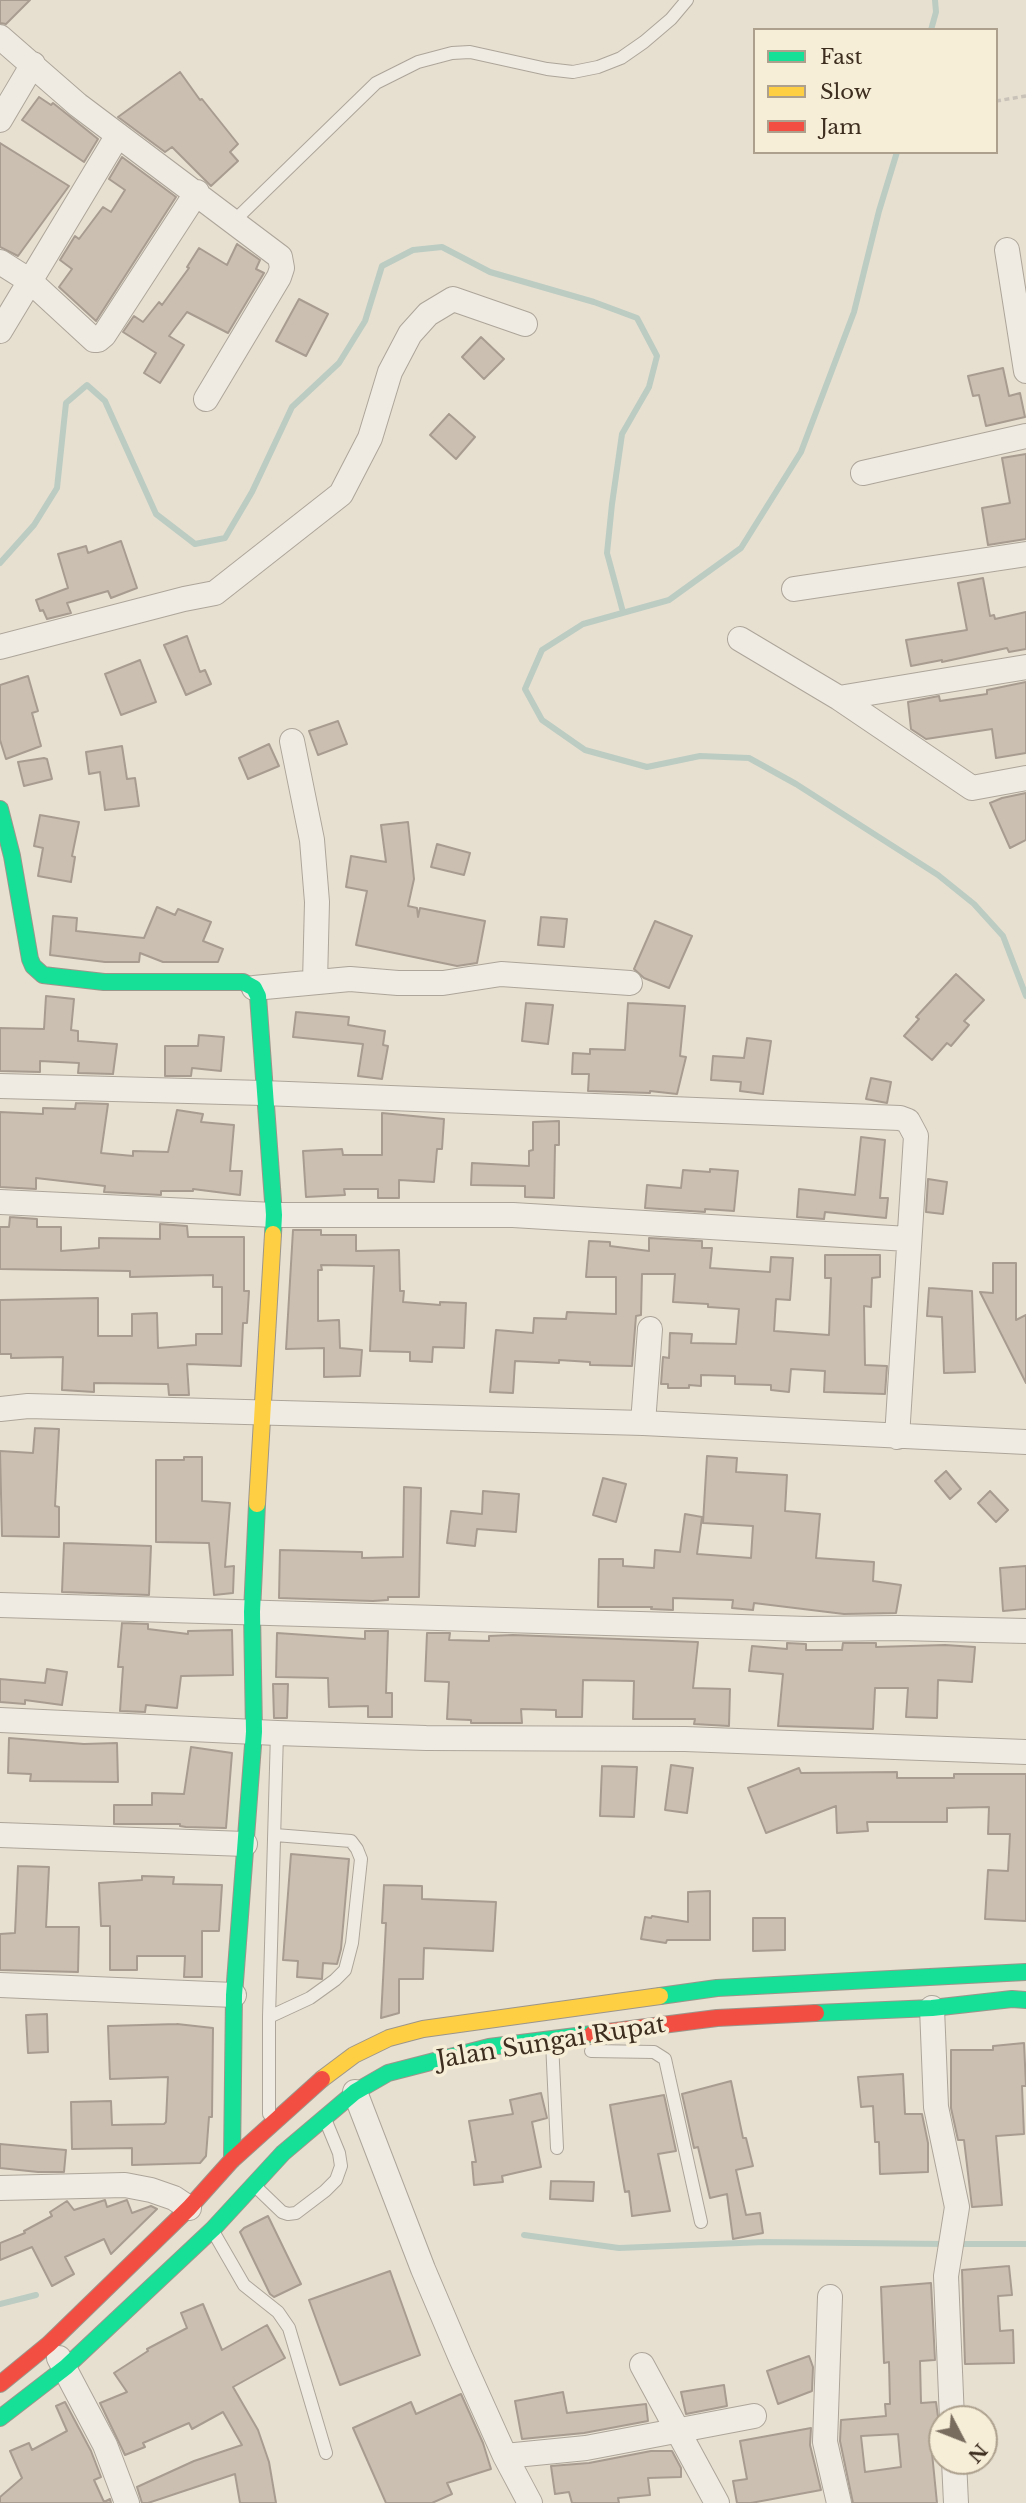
<!DOCTYPE html>
<html>
<head>
<meta charset="utf-8">
<style>
	body { margin:0 }
	#map { position:relative; width:1026px; height:2503px; overflow:hidden; background:#e7e0d1; font-family:"Libre Baskerville",serif }
	canvas { display:block }
	.legend { position:absolute; left:753px; top:28px; width:245px; height:126px; box-sizing:border-box; background:#f7eed8; border:2px solid #ada18e; margin:0; padding:9px 12px; list-style:none; font-size:21px; color:#3d2e20 }
	.legend li { display:flex; align-items:center; gap:14px; height:35px }
	.legend b { width:35px; border:2px solid #ada18e }
	.north { position:absolute; left:928px; top:2405px; width:70px; height:70px; box-sizing:border-box; background:#f7eed8; border:2px solid #ada18e; border-radius:50%; rotate:132deg; font-size:19px; font-weight:700; line-height:28px; text-align:center; color:#3d2e20 }
	.north::after { content:''; display:block; margin:auto; width:24px; height:32px; background:#786c5e; clip-path:polygon(50% 0,100% 100%,50% 72%,0 100%) }
</style>
</head>
<body>
<div id="map">
<canvas width="1026" height="2503"></canvas>
<ul class="legend">
<li><b style="height:9px;background:#16e098"></b>Fast</li>
<li><b style="height:9px;background:#ffcf43"></b>Slow</li>
<li><b style="height:9px;background:#f24e42"></b>Jam</li>
</ul>
<div class="north">N</div>
</div>
<script>
const c = document.querySelector('canvas').getContext('2d');
c.lineJoin = 'round';
function toPath(rows) {
  const path = new Path2D();
  for (const r of rows) {
    path.moveTo(r[0], r[1]);
    for (let i = 2; i < r.length; i += 2) path.lineTo(r[i], r[i + 1]);
  }
  return path;
}
function strokePath(path, color, width, dash) {
  c.strokeStyle = color;
  c.lineWidth = width;
  c.lineCap = dash ? 'butt' : 'round';
  c.setLineDash(dash || []);
  c.stroke(path);
}
function fillPath(path, color) {
  c.fillStyle = color;
  c.fill(path, 'evenodd');
}
function write(font, color, halo, rows, align = 'center') {
  c.font = font + ' "Libre Baskerville",serif';
  c.lineWidth = 7;
  c.setLineDash([]);
  c.textBaseline = 'middle';
  c.strokeStyle = halo;
  c.fillStyle = color;
  for (const [text, x, y, turn = 0] of rows) {
    c.save();
    c.translate(x, y);
    c.rotate((+turn || 0) * Math.PI / 180);
    c.textAlign = isNaN(turn) ? turn : align;
    if (halo) c.strokeText(text, 0, 0);
    c.fillText(text, 0, 0);
    c.restore();
  }
}
strokePath(toPath([
	[931,30,936,12,935,0],
	[897,152,879,211,854,312,801,452,741,548,669,600,583,624,542,650,525,689,542,720,585,750,647,767,700,756,749,758,796,784,938,875,974,904,1003,936,1026,996],
	[0,563,34,525,57,488,66,403,87,385,105,401,156,514,195,544,225,538,252,492,292,407,339,363,365,321,382,266,413,250,442,247,490,272,594,302,637,318,657,356,649,387,622,434,612,504,607,553,623,612],
	[524,2235,619,2248,764,2242,945,2244],
	[955,2244,1026,2244],
	[0,2304,36,2295]
]), '#bcccc2', 6);
const building = toPath([
	[0,0,30,0,6,24,0,23,0,0],
	[180,72,200,100,202,99,238,144,230,152,238,161,211,186,172,147,165,152,118,117,180,72],
	[39,97,51,105,53,103,98,139,84,162,22,120,39,97],
	[0,143,69,186,18,256,0,247,0,143],
	[122,157,176,197,96,321,59,287,72,269,60,260,75,236,79,239,103,207,111,212,125,190,109,179,122,157],
	[237,244,260,260,256,269,264,273,228,333,187,312,169,336,184,345,160,383,144,373,156,353,123,332,134,316,143,322,159,302,162,305,189,268,187,267,199,248,227,265,237,244],
	[299,299,328,314,306,356,276,341,299,299],
	[481,337,504,359,484,379,462,357,481,337],
	[1003,368,1009,396,1020,393,1025,417,986,426,979,395,973,396,968,376,1003,368],
	[449,414,475,437,456,459,430,435,449,414],
	[1026,454,1026,539,988,545,982,508,1010,503,1002,458,1026,454],
	[121,541,137,588,111,598,108,591,67,603,71,613,47,619,43,610,40,611,36,600,68,588,58,554,86,546,88,553,121,541],
	[983,578,990,616,994,615,995,619,1026,612,1026,649,1009,652,1007,648,942,662,942,660,911,666,906,640,967,630,958,583,983,578],
	[187,636,200,672,205,670,211,684,186,695,164,645,187,636],
	[140,660,156,702,121,715,105,674,140,660],
	[28,676,38,711,32,713,41,746,6,759,0,740,0,685,28,676],
	[1026,682,1026,753,996,758,992,729,926,739,911,729,908,702,939,696,940,701,987,694,987,690,1026,682],
	[338,721,347,744,318,755,309,731,338,721],
	[269,744,279,766,248,779,239,758,269,744],
	[122,746,127,779,135,778,139,806,105,810,100,772,89,774,86,752,122,746],
	[44,758,47,759,52,779,24,786,18,762,44,758],
	[1026,793,1026,840,1010,848,990,803,1002,798,1026,793],
	[40,815,79,822,72,856,75,857,71,882,38,876,43,848,34,846,40,815],
	[408,822,414,879,408,906,417,908,418,917,420,908,485,921,477,963,457,966,356,945,367,891,346,887,351,856,386,862,381,825,408,822],
	[437,844,470,853,464,875,431,867,437,844],
	[157,907,175,915,178,909,211,922,203,941,223,949,218,962,163,962,140,953,139,962,105,962,50,955,53,916,77,918,76,931,144,938,157,907],
	[541,917,567,919,564,947,538,945,541,917],
	[655,921,692,936,669,988,644,978,634,969,655,921],
	[956,974,984,1000,964,1021,969,1025,951,1046,947,1043,932,1060,904,1036,919,1019,916,1017,956,974],
	[46,996,74,999,71,1030,78,1031,78,1041,117,1044,113,1074,78,1073,79,1063,40,1061,40,1072,0,1071,0,1028,44,1029,46,996],
	[526,1003,553,1005,548,1044,522,1041,526,1003],
	[628,1003,685,1006,680,1056,686,1057,677,1094,650,1091,650,1093,588,1091,589,1074,572,1074,573,1053,590,1054,590,1049,625,1050,628,1003],
	[296,1012,349,1017,348,1025,385,1031,383,1045,388,1046,382,1079,358,1076,363,1044,293,1037,296,1012],
	[199,1035,224,1037,221,1071,192,1068,191,1076,165,1076,165,1046,198,1046,199,1035],
	[747,1038,771,1041,763,1094,740,1091,741,1082,711,1080,713,1056,744,1058,747,1038],
	[871,1078,891,1082,887,1103,866,1099,871,1078],
	[76,1103,108,1104,101,1153,133,1156,133,1151,168,1152,177,1110,203,1114,201,1122,234,1125,230,1171,242,1171,240,1195,193,1189,193,1191,161,1191,161,1195,104,1192,105,1186,36,1178,36,1189,0,1187,0,1112,43,1114,43,1108,75,1109,76,1103],
	[382,1113,444,1119,442,1149,437,1149,434,1182,399,1180,399,1198,378,1198,378,1189,344,1189,345,1195,306,1197,303,1151,342,1149,343,1155,382,1155,382,1113],
	[559,1121,559,1145,555,1145,554,1198,525,1197,525,1186,471,1185,472,1163,529,1166,529,1151,533,1150,533,1122,559,1121],
	[861,1137,885,1140,880,1198,888,1198,886,1218,825,1212,824,1219,797,1217,799,1189,855,1195,861,1137],
	[710,1169,738,1171,734,1211,705,1209,705,1212,645,1208,647,1185,681,1188,683,1170,710,1172,710,1169],
	[928,1179,947,1182,943,1214,926,1212,928,1179],
	[10,1217,37,1219,37,1227,61,1227,61,1251,99,1248,99,1238,160,1239,160,1224,187,1226,188,1237,244,1237,244,1291,249,1291,247,1323,243,1323,241,1366,187,1364,189,1395,169,1395,168,1384,94,1383,94,1392,62,1390,63,1357,11,1358,11,1354,0,1354,0,1300,98,1298,98,1336,132,1336,132,1314,157,1313,158,1348,196,1345,196,1334,222,1334,222,1287,213,1287,213,1275,130,1277,130,1271,0,1269,0,1227,9,1227,10,1217],
	[293,1230,321,1230,321,1235,356,1235,356,1251,399,1250,400,1291,404,1291,403,1302,440,1305,440,1302,466,1303,464,1348,433,1347,432,1362,410,1361,410,1352,370,1351,374,1266,321,1265,322,1270,318,1270,318,1321,339,1320,340,1348,362,1350,360,1376,324,1377,324,1348,286,1349,293,1230],
	[649,1238,702,1241,702,1248,712,1248,710,1268,770,1272,771,1257,793,1258,790,1300,776,1299,774,1331,829,1335,831,1278,825,1278,825,1255,880,1255,880,1277,872,1278,871,1307,864,1306,865,1365,887,1366,885,1394,824,1392,825,1371,791,1369,789,1392,771,1390,771,1385,735,1384,735,1376,701,1375,701,1386,689,1385,689,1388,668,1388,668,1384,661,1384,663,1357,669,1358,670,1333,692,1334,691,1343,736,1344,739,1309,708,1307,708,1304,673,1302,675,1274,642,1274,641,1315,636,1316,632,1366,590,1365,590,1362,559,1360,559,1363,515,1361,513,1393,490,1392,496,1330,533,1333,534,1318,566,1319,567,1312,616,1314,616,1277,586,1277,589,1241,610,1242,610,1246,649,1251,649,1238],
	[993,1263,1016,1263,1016,1320,1026,1315,1026,1383,980,1292,993,1293,993,1263],
	[929,1288,972,1291,975,1372,944,1373,942,1317,927,1316,929,1288],
	[35,1428,59,1429,55,1506,59,1507,59,1537,2,1536,0,1451,33,1453,35,1428],
	[707,1456,737,1458,736,1472,787,1475,785,1511,820,1514,816,1558,874,1562,873,1581,901,1585,896,1613,844,1614,754,1603,753,1610,732,1608,733,1600,673,1598,673,1610,651,1609,652,1607,598,1607,599,1559,623,1559,623,1566,654,1568,655,1550,680,1552,685,1514,702,1517,697,1554,751,1558,753,1526,703,1523,707,1456],
	[184,1457,202,1457,202,1501,230,1503,225,1567,234,1566,233,1593,214,1595,209,1543,156,1542,156,1460,184,1460,184,1457],
	[946,1471,961,1489,950,1499,935,1481,946,1471],
	[603,1478,626,1484,616,1522,593,1515,603,1478],
	[404,1487,421,1488,419,1597,388,1597,388,1600,373,1601,279,1598,280,1550,362,1552,362,1558,403,1557,404,1487],
	[483,1491,519,1494,516,1532,477,1529,475,1546,447,1543,451,1511,482,1514,483,1491],
	[990,1491,1008,1510,996,1522,978,1503,990,1491],
	[64,1543,151,1546,149,1595,62,1592,64,1543],
	[1026,1566,1026,1609,1003,1611,1000,1568,1026,1566],
	[122,1623,148,1624,148,1629,188,1634,188,1631,232,1630,233,1675,181,1676,177,1708,146,1705,145,1712,120,1711,123,1667,118,1667,122,1623],
	[365,1631,388,1631,386,1693,392,1693,392,1717,368,1717,368,1706,329,1707,328,1678,276,1677,277,1633,365,1639,365,1631],
	[427,1633,450,1633,449,1640,489,1641,489,1636,513,1635,698,1642,693,1688,730,1689,729,1726,694,1724,695,1719,633,1719,634,1681,583,1680,582,1717,556,1717,556,1710,521,1709,522,1723,471,1723,471,1720,447,1719,449,1682,425,1681,427,1633],
	[787,1643,806,1644,806,1650,842,1650,843,1643,876,1643,876,1647,945,1645,975,1647,972,1682,938,1680,937,1718,906,1717,908,1688,875,1688,873,1729,778,1726,783,1674,749,1671,752,1646,787,1649,787,1643],
	[47,1669,67,1672,62,1705,25,1700,25,1704,0,1702,0,1679,45,1683,47,1669],
	[273,1684,288,1684,287,1718,274,1718,273,1684],
	[9,1738,84,1744,117,1743,118,1782,30,1781,31,1774,8,1773,9,1738],
	[191,1747,232,1753,226,1828,186,1827,180,1826,180,1824,114,1824,114,1805,152,1805,152,1793,184,1794,191,1747],
	[671,1765,693,1768,687,1813,665,1810,671,1765],
	[602,1766,637,1767,634,1817,600,1816,602,1766],
	[799,1768,801,1773,897,1772,897,1778,954,1778,954,1774,1026,1774,1026,1921,985,1919,988,1870,1008,1871,1010,1834,988,1834,989,1807,947,1808,947,1822,867,1822,868,1831,837,1833,836,1806,766,1833,748,1788,799,1768],
	[291,1854,349,1859,341,1949,337,1964,323,1963,322,1979,297,1977,298,1961,283,1960,291,1854],
	[18,1866,49,1867,46,1927,79,1927,78,1972,0,1970,0,1934,15,1933,18,1866],
	[142,1876,174,1877,173,1884,222,1885,219,1931,202,1931,202,1977,184,1977,185,1956,137,1956,137,1970,110,1970,110,1926,101,1926,99,1883,142,1880,142,1876],
	[384,1885,422,1886,422,1899,496,1902,493,1951,424,1948,423,1979,399,1979,399,2013,381,2018,386,1923,382,1923,384,1885],
	[710,1891,710,1940,667,1940,666,1943,641,1939,645,1917,651,1918,652,1916,688,1922,688,1892,710,1891],
	[753,1918,785,1918,785,1950,753,1951,753,1918],
	[47,2014,48,2052,28,2053,26,2015,47,2014],
	[177,2024,213,2028,212,2117,209,2117,206,2156,200,2163,132,2165,132,2148,72,2149,71,2102,111,2101,112,2125,164,2124,166,2122,168,2077,110,2079,108,2026,177,2024],
	[1024,2043,1026,2086,1022,2086,1024,2134,996,2136,1002,2205,972,2207,964,2140,958,2140,951,2108,951,2050,993,2050,993,2046,1024,2043],
	[903,2074,905,2114,922,2114,928,2143,928,2172,880,2174,879,2142,875,2142,873,2106,861,2107,858,2077,903,2074],
	[731,2081,743,2138,746,2138,753,2166,736,2170,746,2215,760,2213,763,2233,733,2239,727,2194,710,2198,698,2147,694,2148,682,2094,731,2081],
	[541,2093,547,2118,532,2122,541,2167,502,2176,503,2182,474,2185,472,2162,476,2162,469,2121,513,2114,510,2100,541,2093],
	[664,2095,676,2151,658,2154,670,2211,632,2216,629,2191,625,2192,610,2105,664,2095],
	[0,2144,66,2150,64,2172,38,2172,0,2168,0,2144],
	[551,2181,594,2182,593,2201,550,2199,551,2181],
	[105,2200,107,2207,127,2200,132,2213,151,2206,157,2209,111,2254,104,2239,65,2257,74,2274,52,2286,32,2247,0,2260,0,2243,25,2233,24,2231,52,2216,50,2212,67,2201,74,2210,105,2200],
	[268,2216,301,2284,274,2297,270,2294,240,2232,244,2228,268,2216],
	[1009,2266,1012,2295,998,2296,1000,2331,1013,2330,1014,2363,965,2364,962,2270,1009,2266],
	[390,2271,420,2355,340,2385,309,2300,390,2271],
	[931,2283,935,2360,920,2361,921,2403,936,2402,940,2432,930,2433,937,2503,853,2503,840,2441,841,2420,886,2416,885,2404,890,2404,889,2362,884,2363,881,2287,931,2283],
	[898,2434,901,2467,865,2472,861,2436,898,2434],
	[203,2304,222,2350,267,2325,285,2358,233,2387,258,2430,269,2462,276,2503,240,2503,235,2474,148,2503,142,2503,137,2487,194,2461,242,2445,223,2412,192,2429,189,2423,143,2443,145,2447,125,2455,100,2403,127,2392,114,2373,148,2351,147,2349,187,2328,181,2313,203,2304],
	[809,2356,813,2367,812,2391,778,2404,767,2371,809,2356],
	[724,2385,727,2406,686,2414,681,2392,724,2385],
	[563,2392,567,2413,646,2404,648,2421,584,2433,522,2439,515,2401,563,2392],
	[461,2394,483,2443,491,2469,447,2483,452,2494,432,2503,386,2503,353,2428,411,2402,416,2414,461,2394],
	[65,2402,91,2451,101,2477,94,2480,104,2502,110,2499,111,2503,0,2503,0,2497,22,2478,10,2451,29,2443,32,2450,67,2431,56,2406,65,2402],
	[811,2428,810,2445,821,2490,751,2503,737,2503,733,2481,747,2479,740,2441,811,2428],
	[651,2451,672,2451,681,2468,681,2477,648,2478,650,2495,618,2498,619,2503,572,2503,569,2492,555,2494,551,2466,589,2463,651,2451]
]);
fillPath(building, '#cbbfb2');
strokePath(building, '#a89c90', 2);
const lane = toPath([
	[234,221,376,83,418,62,452,53,470,52,547,69,573,72,598,67,621,58,644,42,671,19,687,0],
	[269,2017,310,1998,335,1980,345,1970,352,1943,361,1859,357,1849,351,1841,275,1835],
	[552,2042,557,2148],
	[591,2051,654,2052,665,2059,701,2222],
	[269,2114,269,2017,277,1733],
	[256,2187,282,2212,288,2214,296,2213,325,2191,336,2180,341,2166,339,2153,325,2119],
	[214,2233,244,2285,278,2312,289,2328,326,2453]
]);
const street = toPath([
	[0,37,78,105,280,257,282,268,279,277,206,399],
	[0,120,33,64],
	[1007,250,1026,371],
	[0,262,30,281,94,340,98,340,104,335,197,192],
	[0,331,118,135],
	[863,473,1026,436],
	[794,589,1026,554],
	[740,639,839,698,972,788,1026,778],
	[0,647,184,599,215,593,341,494,370,438,390,372,410,334,428,314,453,299,525,324],
	[839,698,1026,667],
	[292,741,312,840,317,902,315,982],
	[254,988,350,979,398,983,443,983,501,974,630,983],
	[0,1086,263,1093,900,1118,908,1121,916,1136,897,1437],
	[0,1202,274,1215,513,1215,908,1239],
	[0,1409,28,1406,643,1423,1026,1442],
	[643,1423,650,1329],
	[0,1605,808,1629,898,1628,1026,1631],
	[0,1720,277,1733,426,1738,685,1739,1026,1752],
	[0,1835,245,1844],
	[0,1985,234,1995],
	[932,2008,936,2107,957,2207,946,2276,952,2419],
	[355,2092,423,2269,460,2356,505,2456,530,2503],
	[0,2188,125,2185,151,2190,174,2198,189,2208],
	[830,2297,825,2442,839,2503],
	[59,2358,105,2445,127,2503],
	[642,2365,717,2503],
	[505,2456,586,2448,754,2416],
	[954,2461,956,2503]
]);
const fast = toPath([
	[0,809,12,856,30,959,33,966,43,975,104,982,243,982,254,988,258,996,274,1215,273,1234],
	[660,1996,717,1988,1026,1972],
	[816,2013,932,2008,1012,1999,1026,2000],
	[232,2160,234,1995,254,1732,252,1612,257,1504],
	[0,2418,66,2367,213,2229,283,2153,355,2092,388,2073,489,2047,592,2034]
]);
const slow = toPath([
	[257,1504,273,1234],
	[322,2079,354,2055,389,2038,423,2029,660,1996]
]);
const jam = toPath([
	[592,2034,717,2018,816,2013],
	[0,2384,49,2344,189,2208,232,2160,322,2079]
]);
strokePath(lane, '#ada599', 14);
strokePath(street, '#ada599', 26);
strokePath(fast, '#9c958a', 18);
strokePath(slow, '#9c958a', 18);
strokePath(jam, '#9c958a', 18);
strokePath(toPath([
	[996,101,1026,96]
]), '#c8c2b9', 3.5, [5, 3.5]);
strokePath(lane, '#efebe3', 12);
strokePath(street, '#efebe3', 24);
strokePath(fast, '#16e098', 16);
strokePath(slow, '#ffcf43', 16);
strokePath(jam, '#f24e42', 16);
write('24px', '#3d2e20', '#f7eed8', [
	["Jalan Sungai Rupat",551,2043,-9]
]);
</script>
</body>
</html>
